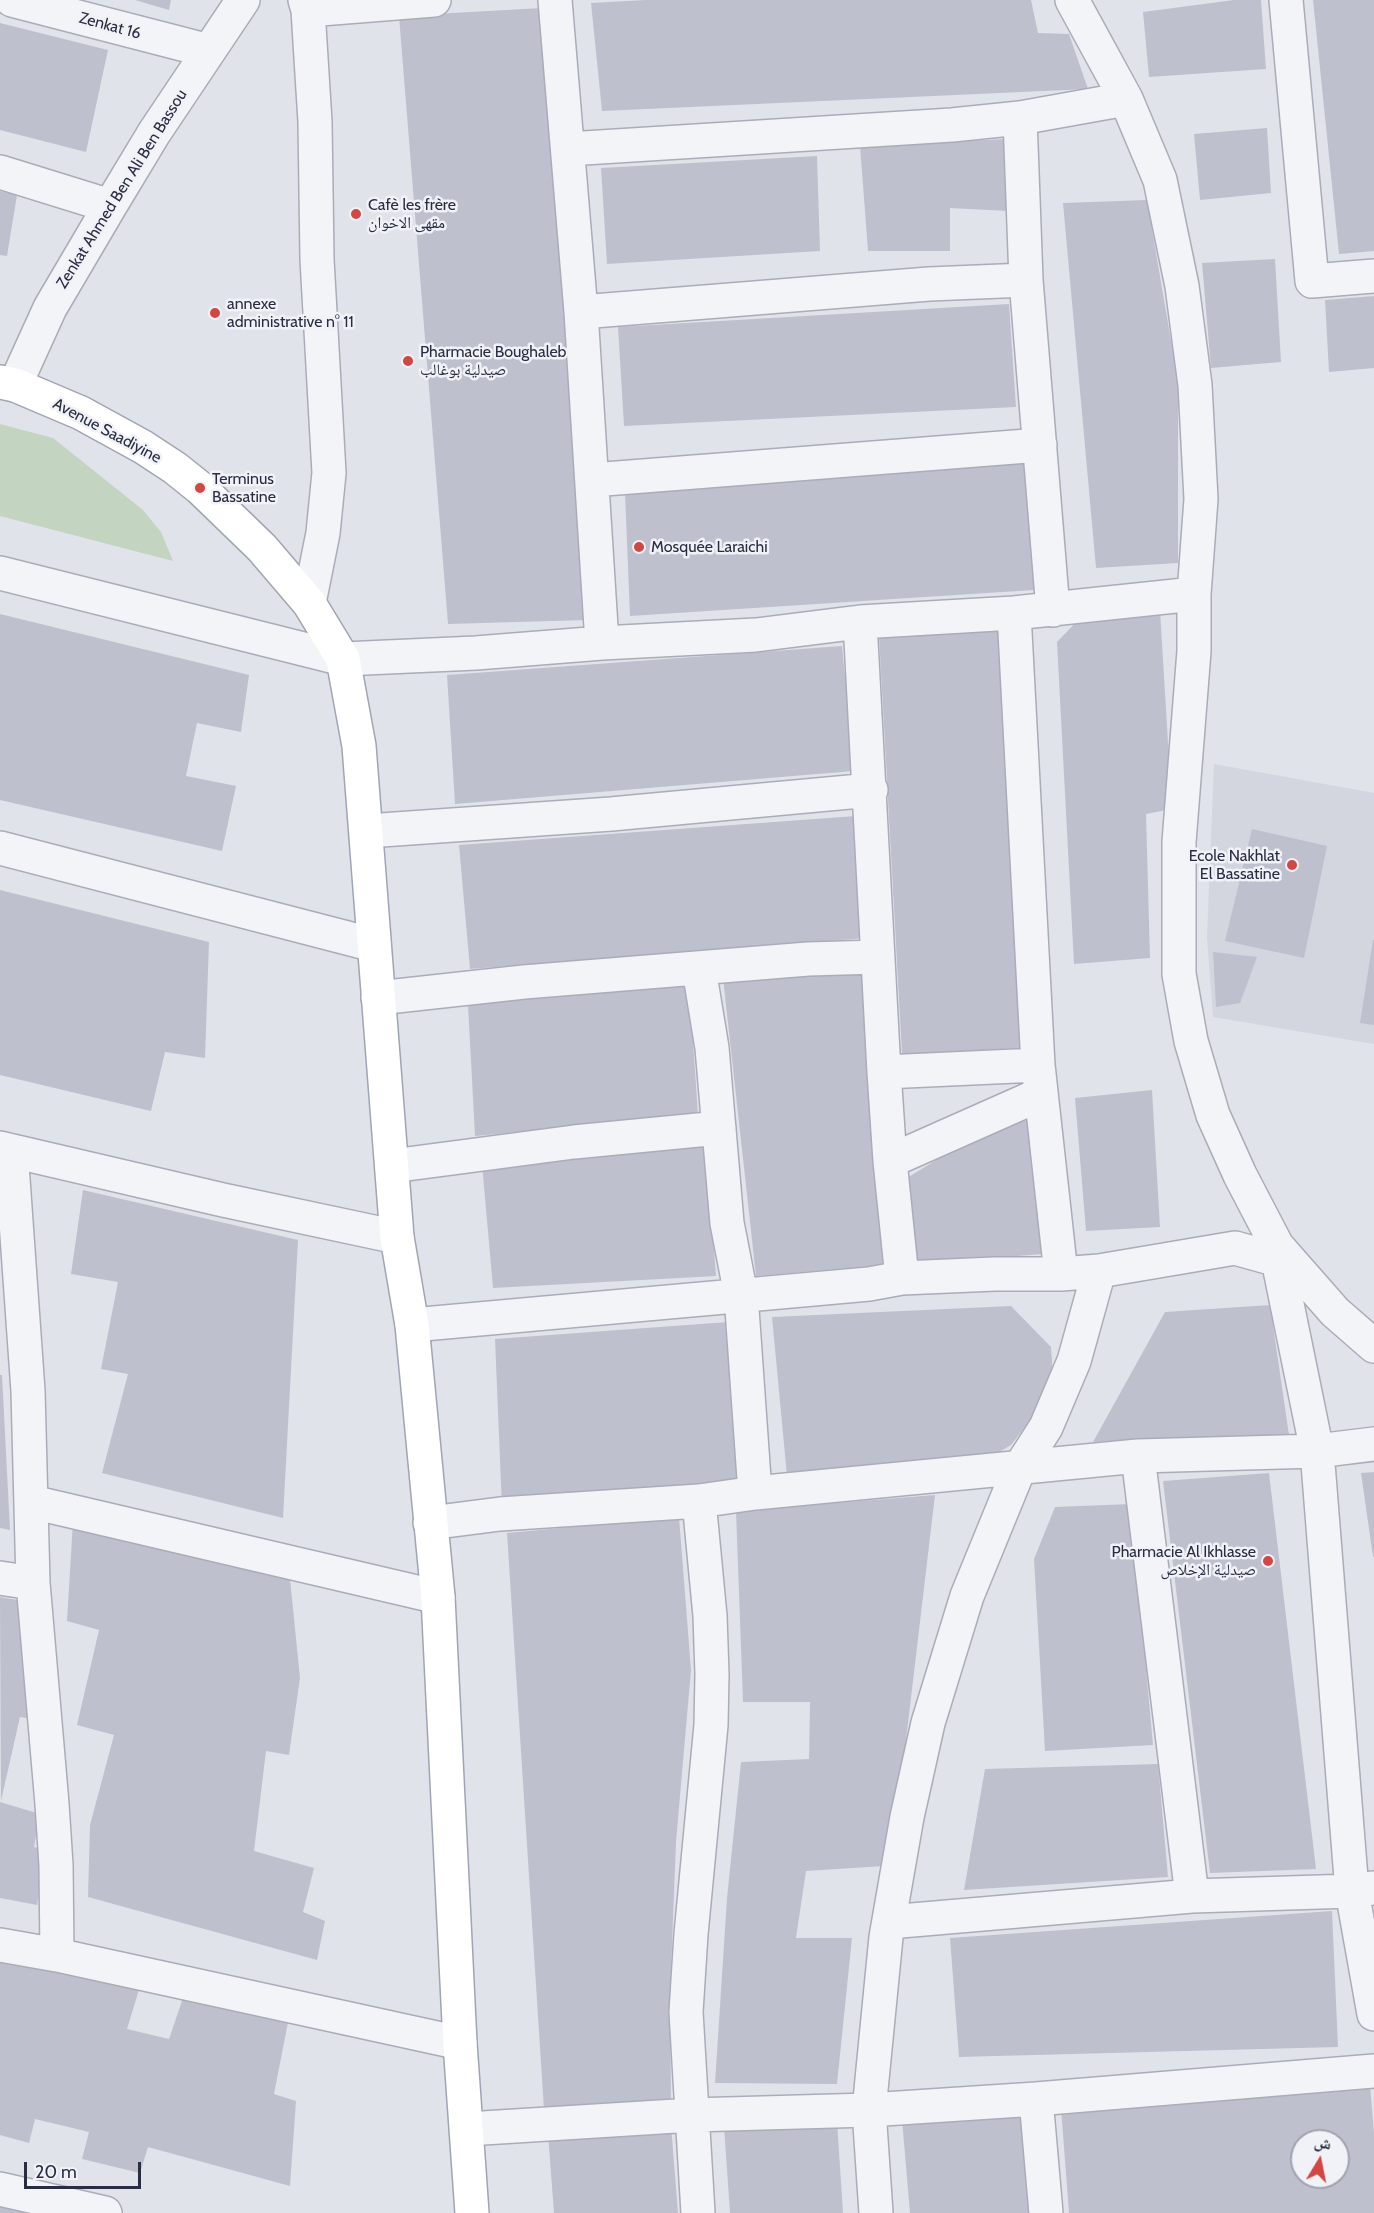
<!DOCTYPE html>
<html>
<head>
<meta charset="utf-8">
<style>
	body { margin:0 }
	#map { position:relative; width:1374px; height:2213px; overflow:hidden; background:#e1e3ea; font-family:Cabin,"Noto Naskh Arabic",sans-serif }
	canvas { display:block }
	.north { position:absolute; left:1290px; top:2129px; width:60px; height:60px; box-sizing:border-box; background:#f0f2f7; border:2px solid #a0a3af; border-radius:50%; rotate:10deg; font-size:16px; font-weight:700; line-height:24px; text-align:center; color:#292d42 }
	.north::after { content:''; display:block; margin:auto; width:21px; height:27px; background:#d24643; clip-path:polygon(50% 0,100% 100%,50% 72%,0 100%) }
	.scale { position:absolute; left:24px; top:2162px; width:117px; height:27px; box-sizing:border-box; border:3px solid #292d42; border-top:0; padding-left:8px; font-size:18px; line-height:21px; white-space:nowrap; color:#292d42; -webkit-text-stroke:4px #f0f2f7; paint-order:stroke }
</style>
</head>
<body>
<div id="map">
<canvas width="1374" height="2213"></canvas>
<div class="north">ش</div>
<div class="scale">20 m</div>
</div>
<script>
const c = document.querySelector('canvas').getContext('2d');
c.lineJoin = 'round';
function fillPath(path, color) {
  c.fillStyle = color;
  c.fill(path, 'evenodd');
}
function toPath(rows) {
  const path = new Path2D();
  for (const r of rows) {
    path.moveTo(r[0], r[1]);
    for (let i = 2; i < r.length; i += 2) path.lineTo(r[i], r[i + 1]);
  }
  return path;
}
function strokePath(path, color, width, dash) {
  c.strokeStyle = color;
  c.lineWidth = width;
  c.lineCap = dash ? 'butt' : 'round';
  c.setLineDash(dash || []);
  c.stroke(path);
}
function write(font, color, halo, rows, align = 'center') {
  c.font = font + ' Cabin,"Noto Naskh Arabic",sans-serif';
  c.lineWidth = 5;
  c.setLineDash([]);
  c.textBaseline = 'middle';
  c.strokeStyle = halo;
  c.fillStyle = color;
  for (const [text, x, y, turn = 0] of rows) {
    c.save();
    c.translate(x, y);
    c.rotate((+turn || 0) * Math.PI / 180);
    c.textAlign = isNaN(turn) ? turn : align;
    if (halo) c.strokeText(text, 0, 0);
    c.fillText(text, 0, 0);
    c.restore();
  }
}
fillPath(toPath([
	[1214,764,1374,793,1374,1044,1213,1017,1207,937]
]), '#d3d5df');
fillPath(toPath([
	[0,424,53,438,143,510,161,532,173,561,0,516]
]), '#c3d4c1');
fillPath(toPath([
	[135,0,171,0,169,10],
	[646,0,1031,0,1038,33,1069,34,1088,89,602,111,591,3],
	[1234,0,1261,0,1266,69,1149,77,1143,12],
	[1313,0,1374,0,1374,251,1339,254],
	[542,8,586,620,448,624,399,16],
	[0,23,108,50,86,152,0,130],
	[1267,128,1271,193,1200,200,1194,134],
	[1005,139,1008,211,950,208,950,251,868,251,860,146],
	[817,156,820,251,607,264,601,168],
	[0,191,17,195,7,256,0,255],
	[1147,200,1178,382,1178,563,1096,568,1063,203],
	[1275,259,1281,362,1211,368,1202,263],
	[1374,296,1374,368,1329,372,1325,300],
	[1009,304,1016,407,624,426,618,327],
	[1024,463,1034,590,630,616,625,493],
	[1160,610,1172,809,1146,814,1150,958,1074,964,1057,642,1079,619],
	[0,614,249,675,241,732,197,723,186,776,236,786,222,851,0,800],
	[1002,628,1023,1048,902,1054,879,635],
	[842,646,854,771,455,804,447,675],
	[856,816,867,938,470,969,459,845],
	[1252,829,1327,846,1304,958,1225,941],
	[0,890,209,942,205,1058,165,1052,151,1111,0,1075],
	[1373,940,1374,940,1374,1025,1360,1023],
	[1213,952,1257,957,1240,1003,1216,1007],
	[867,968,883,1265,756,1276,723,978],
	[689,982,698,1115,475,1136,468,1005],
	[1152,1090,1160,1227,1086,1231,1075,1098],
	[1032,1120,1043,1254,915,1264,907,1178,993,1125],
	[706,1143,716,1276,493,1288,482,1164],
	[83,1190,298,1240,283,1518,102,1473,128,1374,101,1369,118,1282,71,1274],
	[1270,1305,1289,1435,1093,1442,1165,1312],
	[1011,1306,1051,1347,1054,1390,1011,1445,984,1461,787,1476,772,1317],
	[728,1322,737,1491,502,1508,495,1339],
	[0,1375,2,1375,10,1530,0,1528],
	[1374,1472,1374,1557,1373,1557,1361,1473],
	[1269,1473,1316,1869,1210,1873,1163,1481],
	[935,1495,906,1740,884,1866,806,1871,796,1938,852,1938,837,2084,715,2083,727,1898,741,1762,809,1759,810,1702,743,1702,736,1511],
	[1131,1504,1153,1745,1045,1751,1034,1559,1055,1507],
	[679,1517,691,1670,676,1842,670,1996,671,2102,544,2110,507,1533],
	[73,1521,289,1569,300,1678,289,1755,266,1751,254,1851,314,1868,303,1912,325,1921,317,1960,88,1897,90,1825,114,1735,77,1725,99,1630,67,1621],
	[0,1597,18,1600,32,1719,20,1717,1,1801],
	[1158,1764,1168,1877,964,1890,985,1769],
	[0,1802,40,1814,34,1847,46,1850,37,1905,0,1898],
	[1332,1911,1338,2047,959,2057,950,1938],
	[0,1948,142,1980,127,2029,169,2039,185,1992,290,2012,274,2094,296,2101,290,2186,148,2147,140,2173,82,2159,89,2132,35,2119,29,2143,0,2135],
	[1370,2085,1374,2133,1374,2213,1069,2213,1061,2108],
	[1302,2141,1338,2141,1338,2177,1302,2177],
	[1024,2114,1032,2213,910,2213,902,2120],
	[837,2121,843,2213,730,2213,724,2126],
	[671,2125,678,2213,554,2213,548,2134],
	[0,2206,26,2212,26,2213,0,2213]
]), '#bec1cd');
const minor = toPath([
	[12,0,209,51],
	[305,0,308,10,315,122,317,259,329,473,323,533,309,603],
	[555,0,581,312,602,643],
	[1072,0,1126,99,1160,180,1182,286,1195,385,1201,499,1194,594,1194,651,1179,842,1179,974,1191,1041,1213,1115,1240,1175,1277,1246,1335,1312,1374,1346],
	[1286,0,1312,281,1374,276],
	[308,10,434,0],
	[1020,118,1026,280,1053,610],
	[568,149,952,125,1020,118,1126,99],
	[0,172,110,206],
	[581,312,929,284,1026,280],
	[15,385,50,308,110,206,154,133,243,0],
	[592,480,1040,445],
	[0,573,343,659,476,653,602,643,756,635,860,622,1014,613,1194,594],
	[1014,613,1038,1065,1061,1274],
	[860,622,884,1072,890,1161,902,1278],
	[367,831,611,814,871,790],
	[0,848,374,945],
	[699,969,712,1048,727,1223,741,1295,755,1493],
	[378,998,524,982,808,959,878,957],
	[884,1072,1038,1065],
	[0,1148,223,1200,397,1237],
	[11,1151,28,1391,33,1583,52,1804,56,1865,57,1955],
	[890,1161,1041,1094],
	[392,1166,574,1142,719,1128],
	[1277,1246,1278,1260,1317,1451,1352,1891,1374,2014],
	[412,1325,869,1284,902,1278,995,1274,1061,1274,1099,1271,1235,1248,1278,1260],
	[1138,1456,1192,1896],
	[32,1502,438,1597],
	[430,1523,500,1514,699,1501,755,1493,1138,1456,1317,1451,1374,1444],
	[0,1578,33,1583],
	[889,1922,1192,1896,1352,1891,1372,1888],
	[0,1945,57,1955,460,2043],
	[1036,2099,1046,2213],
	[467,2129,692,2115,869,2110,1036,2099,1374,2071],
	[0,2189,105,2213],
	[698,2213,686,2012,691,1934,711,1725,712,1674,710,1616,699,1501],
	[876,2213,869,2110,886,1937,907,1817,928,1723,967,1596,1019,1469,1046,1427,1074,1361,1099,1271]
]);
const major = toPath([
	[0,382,15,385,81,413,143,447,175,468,200,488,262,548,309,603,343,659,359,746,397,1237,412,1325,438,1597,460,2043,472,2213]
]);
strokePath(minor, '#aaacb8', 36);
strokePath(major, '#a0a5b6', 36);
strokePath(minor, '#f3f4f8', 33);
strokePath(major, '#fff', 33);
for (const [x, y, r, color] of [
	[356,214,6,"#d24643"],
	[215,313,6,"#d24643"],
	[408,361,6,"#d24643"],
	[200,488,6,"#d24643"],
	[639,547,6,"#d24643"],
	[1292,865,6,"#d24643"],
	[1268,1561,6,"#d24643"]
]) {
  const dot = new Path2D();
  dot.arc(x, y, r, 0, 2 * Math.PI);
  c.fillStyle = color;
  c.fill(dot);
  strokePath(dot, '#f0f2f7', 2);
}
write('16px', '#292d42', '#f0f2f7', [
	["Zenkat 16",110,26,15],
	["Zenkat Ahmed Ben Ali Ben Bassou",122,189,-58],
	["Avenue Saadiyine",107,431,28]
]);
write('16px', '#292d42', '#f0f2f7', [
	["Cafè les frère",368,205],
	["مقهى الاخوان",368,223],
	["annexe",227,304],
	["administrative n° 11",227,322],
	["Pharmacie Boughaleb",420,352],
	["صيدلية بوغالب",420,370],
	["Terminus",212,479],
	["Bassatine",212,497],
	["Mosquée Laraichi",651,547],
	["Ecole Nakhlat",1280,856,"right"],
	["El Bassatine",1280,874,"right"],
	["Pharmacie Al Ikhlasse",1256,1552,"right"],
	["صيدلية الإخلاص",1256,1570,"right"]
], 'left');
</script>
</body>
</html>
